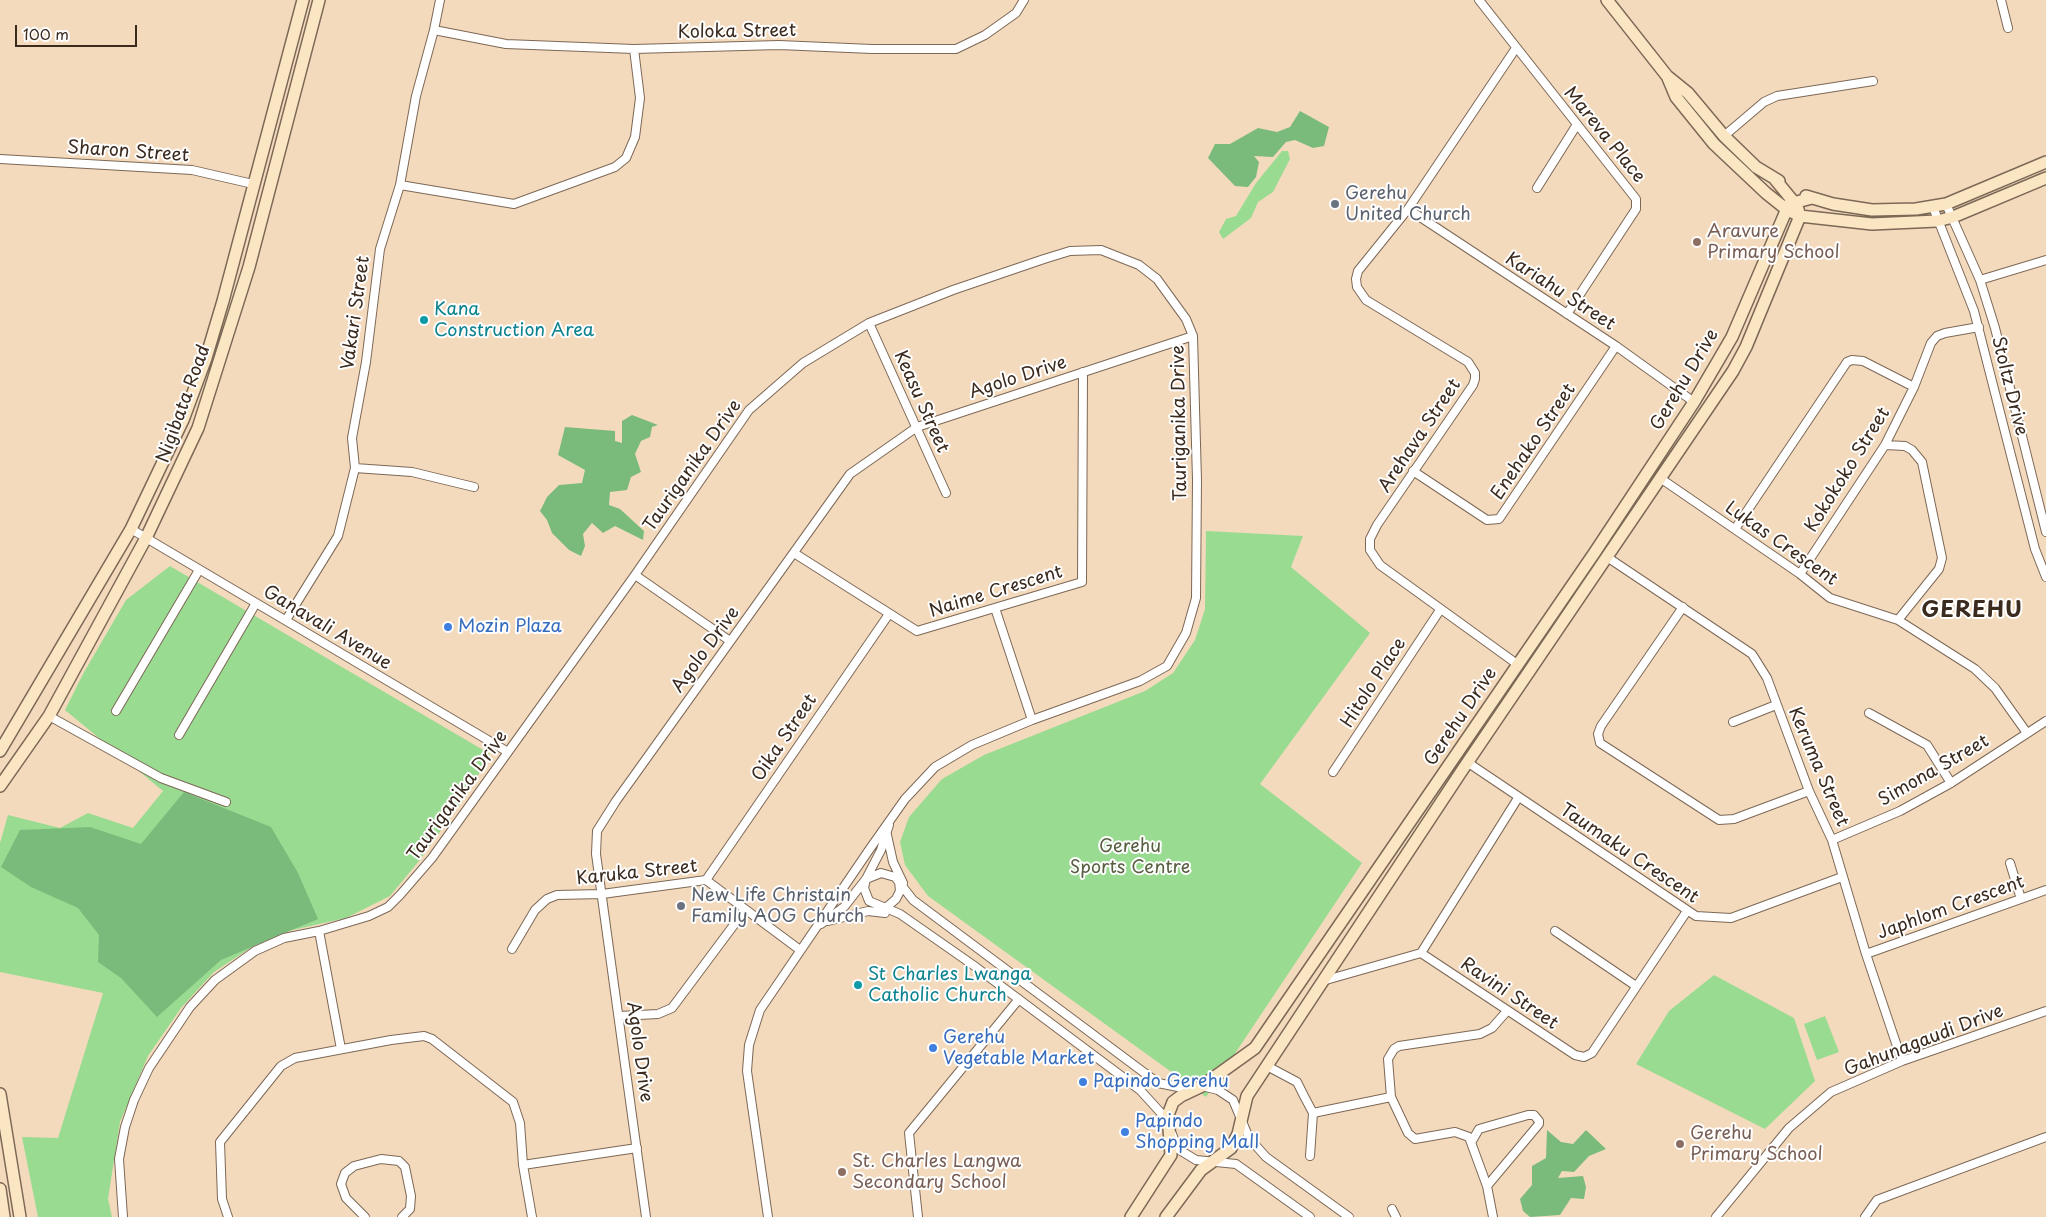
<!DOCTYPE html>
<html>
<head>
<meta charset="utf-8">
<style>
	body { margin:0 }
	#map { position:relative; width:2046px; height:1217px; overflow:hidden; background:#f4dabd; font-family:"Playpen Sans",sans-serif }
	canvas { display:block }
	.scale { position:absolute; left:15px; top:25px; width:122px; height:22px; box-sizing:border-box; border:2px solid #3b2a1e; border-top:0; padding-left:6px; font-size:15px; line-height:18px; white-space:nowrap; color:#3b2a1e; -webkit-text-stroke:4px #fff; paint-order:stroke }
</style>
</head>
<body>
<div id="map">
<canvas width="2046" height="1217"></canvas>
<div class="scale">100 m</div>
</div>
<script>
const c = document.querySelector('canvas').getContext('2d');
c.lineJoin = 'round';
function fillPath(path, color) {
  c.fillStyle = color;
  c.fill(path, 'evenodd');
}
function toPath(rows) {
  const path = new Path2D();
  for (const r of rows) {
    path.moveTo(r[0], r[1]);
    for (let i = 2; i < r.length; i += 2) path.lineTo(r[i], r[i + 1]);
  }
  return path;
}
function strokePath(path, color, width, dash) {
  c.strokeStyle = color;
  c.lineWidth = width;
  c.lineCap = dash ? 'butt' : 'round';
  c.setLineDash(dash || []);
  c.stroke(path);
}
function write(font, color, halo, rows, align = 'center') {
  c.font = font + ' "Playpen Sans",sans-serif';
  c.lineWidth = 4;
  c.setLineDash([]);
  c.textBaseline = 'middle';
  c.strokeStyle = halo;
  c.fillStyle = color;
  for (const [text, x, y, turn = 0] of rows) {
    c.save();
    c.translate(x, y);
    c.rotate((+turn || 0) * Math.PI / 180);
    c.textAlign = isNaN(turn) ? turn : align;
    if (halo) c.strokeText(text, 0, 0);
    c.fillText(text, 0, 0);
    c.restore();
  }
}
fillPath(toPath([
	[1282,151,1288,151,1290,159,1273,192,1258,202,1251,218,1223,239,1219,232,1226,219,1236,216,1256,183],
	[1206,531,1303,536,1291,567,1370,633,1260,784,1362,863,1206,1097,928,896,905,865,900,842,909,817,942,779,984,755,1145,691,1173,673,1195,640,1205,609],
	[170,566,490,754,470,790,419,861,390,896,346,918,270,935,214,972,181,1008,148,1056,120,1122,108,1199,112,1217,38,1217,22,1137,58,1138,103,993,0,972,0,843,8,815,60,828,88,813,133,828,163,791,65,710,83,674,126,600],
	[1714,975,1794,1018,1815,1081,1765,1129,1636,1064,1669,1011],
	[1825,1016,1839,1052,1817,1060,1804,1024]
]), '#99db91');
fillPath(toPath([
	[1300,111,1329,127,1324,146,1313,148,1295,140,1286,142,1273,157,1254,156,1259,162,1256,177,1248,187,1235,186,1208,158,1215,144,1230,144,1258,128,1277,132,1290,127],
	[632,415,658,425,652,427,650,437,641,441,635,454,641,472,631,477,627,490,610,492,609,505,620,509,644,531,643,540,615,526,603,533,592,523,583,534,585,546,581,556,569,550,552,533,547,520,540,511,547,497,559,485,582,483,585,470,558,455,565,427,615,431,615,441,622,443,622,421],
	[184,792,271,827,298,873,318,919,221,960,157,1017,121,978,98,962,99,935,78,908,31,887,1,867,20,830,90,827,141,844],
	[1547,1130,1561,1142,1573,1144,1586,1130,1606,1149,1589,1156,1574,1172,1562,1171,1558,1178,1583,1176,1586,1187,1584,1199,1571,1198,1560,1215,1530,1217,1523,1211,1520,1199,1532,1185,1532,1166,1546,1158]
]), '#7abb7b');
const street = toPath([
	[1479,0,1636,199,1636,209,1567,314],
	[2001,0,2008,28],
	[434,30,506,44,634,49,779,45,872,49,956,49,985,35,1016,13,1024,0],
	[1516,48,1408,209,1358,271,1356,279,1357,287,1366,300,1468,362,1475,373,1475,379,1473,385,1377,525,1370,539,1370,550,1380,565,1517,664],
	[1724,136,1764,102,1777,96,1873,81],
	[0,159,192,170,253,184],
	[400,185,514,204,615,167,626,158,635,137,640,98,634,49],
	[1537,188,1576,126],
	[1946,204,1980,280,1995,328,2046,532],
	[1933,207,1974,311,2035,549,2046,577],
	[1408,209,1616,346,1694,402],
	[1980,280,2046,260],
	[869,323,946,493],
	[1885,445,1905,446,1912,450,1922,462,1942,558,1939,569,1898,620],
	[355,468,412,472,474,487],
	[1413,471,1487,520,1499,519,1616,346],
	[1660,478,1800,574,1830,598,1898,620,1975,669,1995,688,2027,733],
	[131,529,508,752],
	[1735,529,1847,362,1852,360,1863,361,1914,387],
	[794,553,917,631,1082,582,1083,372],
	[1607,557,1752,654,1767,678,1809,791,1832,840,1866,954,1902,1061],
	[1800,574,1885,445,1914,387,1931,343,1937,336,1945,333,1979,327],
	[635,575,730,641],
	[1683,607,1601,726,1598,734,1600,743,1719,820,1734,819,1809,791],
	[995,608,1032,720],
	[286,620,338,536,355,468,352,438,366,362,380,249,400,185,416,96,434,30,440,0],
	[116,711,199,570],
	[1869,713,1927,745,1951,783],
	[49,716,161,778,226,802],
	[1733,722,1776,705],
	[179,735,256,603],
	[1467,762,1696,916,1731,918,1842,877],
	[1333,772,1440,610],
	[1518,798,1421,953,1575,1055,1584,1057,1592,1053,1687,911],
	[887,835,893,862,903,883],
	[1832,840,1900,811,1951,783,2046,721],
	[2010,863,2021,899],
	[866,879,881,873,895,877,913,900,1158,1083,1183,1088,1202,1086,1218,1090,1233,1100,1249,1138,1266,1157,1349,1217],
	[866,879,864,888,869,901,900,914,973,965,1140,1090,1161,1113,1166,1124],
	[706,880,889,614],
	[881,908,888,906,896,899,900,891,899,881],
	[828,921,868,911,885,913],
	[821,924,844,907,866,879,881,850,889,825],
	[319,931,341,1049],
	[1555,931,1636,986],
	[512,949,535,910,547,899,557,895,602,894,706,880,800,950],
	[1866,954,2046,890],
	[1326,980,1421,953],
	[619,1016,658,1014,672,1008,745,910],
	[1267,1066,1297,1082,1304,1096,1313,1113,1310,1156],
	[1313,1113,1391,1097],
	[1172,1134,1178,1149,1196,1160,1236,1164,1310,1217],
	[1472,1141,1479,1129,1528,1115,1534,1115,1539,1121,1539,1124,1487,1186],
	[523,1165,637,1148],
	[1392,1209,1396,1217],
	[123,1217,119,1159,125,1127,134,1100,149,1068,190,1007,215,980,255,951,284,938,319,931,369,916,388,907,400,895,432,858,508,752,635,575,749,410,803,363,869,323,953,290,1044,259,1070,251,1101,250,1139,265,1157,279,1186,319,1193,336,1197,480,1196,598,1186,633,1167,666,1140,681,1032,720,972,745,935,767,905,799,869,850,760,1010,749,1045,747,1071,768,1217],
	[228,1217,222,1199,220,1142,281,1066,295,1058,391,1040,424,1036,432,1039,513,1102,520,1123,523,1165,532,1217],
	[365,1217,346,1198,341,1184,345,1173,354,1166,381,1159,399,1161,405,1167,411,1196,410,1209,402,1217],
	[646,1217,596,854,597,831,616,801,850,474,917,427,1193,336],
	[918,1217,909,1133,1019,999],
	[1493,1217,1487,1186,1469,1137,1455,1132,1415,1139,1408,1133,1391,1097,1388,1059,1394,1049,1399,1046,1480,1034,1492,1028,1507,1011],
	[1716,1217,1789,1128,1831,1092,1902,1061,2046,1011],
	[1865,1217,1877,1200,2046,1137]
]);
const secondary = toPath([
	[1607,0,1667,76,1688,93,1724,136,1756,167,1779,181],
	[1668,78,1676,97,1714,144,1766,193,1786,209,1800,216,1872,224,1937,221,1953,217,2046,178],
	[1806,196,1833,204,1872,210,1916,209,1946,204,2046,162],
	[0,751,131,529,183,420,206,358,223,301,303,0],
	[0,786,49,716,146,538,198,428,249,267,319,0],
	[0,1094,20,1217],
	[0,1189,4,1217],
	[1131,1217,1171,1155,1168,1115,1173,1102,1181,1096,1202,1086,1255,1048,1595,552,1694,402,1732,337,1789,204,1812,198],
	[1166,1217,1201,1170,1231,1148,1238,1134,1247,1096,1463,769,1733,371,1746,347,1800,216,1797,206,1774,178]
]);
strokePath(street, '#7c6856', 10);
strokePath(secondary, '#7c6856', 14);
strokePath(street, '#fff', 8);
strokePath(secondary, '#fbe6c3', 11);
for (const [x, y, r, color] of [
	[1335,204,5,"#6b7280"],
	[1697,242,5,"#8d6e63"],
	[424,320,5,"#0f9aa8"],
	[448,627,5,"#3f7fe0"],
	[681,906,5,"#6b7280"],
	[858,985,5,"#0f9aa8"],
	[933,1048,5,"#3f7fe0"],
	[1083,1082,5,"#3f7fe0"],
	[1125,1132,5,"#3f7fe0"],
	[1680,1144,5,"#8d6e63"],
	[842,1172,5,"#8d6e63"]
]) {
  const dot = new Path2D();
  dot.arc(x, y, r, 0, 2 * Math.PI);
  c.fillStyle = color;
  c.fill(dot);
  strokePath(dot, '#fff', 2);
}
write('18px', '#3b2a1e', '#fff', [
	["Koloka Street",737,32,-1],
	["Mareva Place",1604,135,51],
	["Sharon Street",128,152,4],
	["Kariahu Street",1560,292,33],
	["Vakari Street",356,313,-82],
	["Agolo Drive",1018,378,-18],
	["Gerehu Drive",1685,380,-59],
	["Stoltz Drive",2009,386,76],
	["Keasu Street",921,402,66],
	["Nigibata Road",184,404,-70],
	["Tauriganika Drive",1180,423,-91],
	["Arehava Street",1420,436,-56],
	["Enehako Street",1534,442,-56],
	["Tauriganika Drive",693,466,-55],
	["Kokokoko Street",1848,470,-58],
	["Lukas Crescent",1781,544,35],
	["Naime Crescent",996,592,-17],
	["Ganavali Avenue",327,628,31],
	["Agolo Drive",706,650,-54],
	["Hitolo Place",1374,683,-57],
	["Gerehu Drive",1461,717,-56],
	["Oika Street",785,738,-56],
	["Keruma Street",1818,767,67],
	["Simona Street",1934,771,-30],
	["Tauriganika Drive",458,796,-54],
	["Taumaku Crescent",1629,854,34],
	["Karuka Street",637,873,-6],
	["Japhlom Crescent",1951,908,-20],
	["Ravini Street",1509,994,34],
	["Gahunagaudi Drive",1924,1041,-21],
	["Agolo Drive",639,1052,82]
]);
write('18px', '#5b616d', '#fff', [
	["Gerehu",1345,194],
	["United Church",1345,215],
	["New Life Christain",691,896],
	["Family AOG Church",691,917]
], 'left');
write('18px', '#785e54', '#fff', [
	["Aravure",1707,232],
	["Primary School",1707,253],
	["Gerehu",1690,1134],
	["Primary School",1690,1155],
	["St. Charles Langwa",852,1162],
	["Secondary School",852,1183]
], 'left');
write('18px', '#0d838f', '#fff', [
	["Kana",434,310],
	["Construction Area",434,331],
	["St Charles Lwanga",868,975],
	["Catholic Church",868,996]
], 'left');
write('18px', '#366cbe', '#fff', [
	["Mozin Plaza",458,627],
	["Gerehu",943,1038],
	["Vegetable Market",943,1059],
	["Papindo Gerehu",1093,1082],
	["Papindo",1135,1122],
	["Shopping Mall",1135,1143]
], 'left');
write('18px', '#575f40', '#fff', [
	["Gerehu",1130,847],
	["Sports Centre",1130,868]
]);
c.letterSpacing = '1px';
write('bold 22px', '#3b2a1e', '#fff', [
	["GEREHU",1972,611]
]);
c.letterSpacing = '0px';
</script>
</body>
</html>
